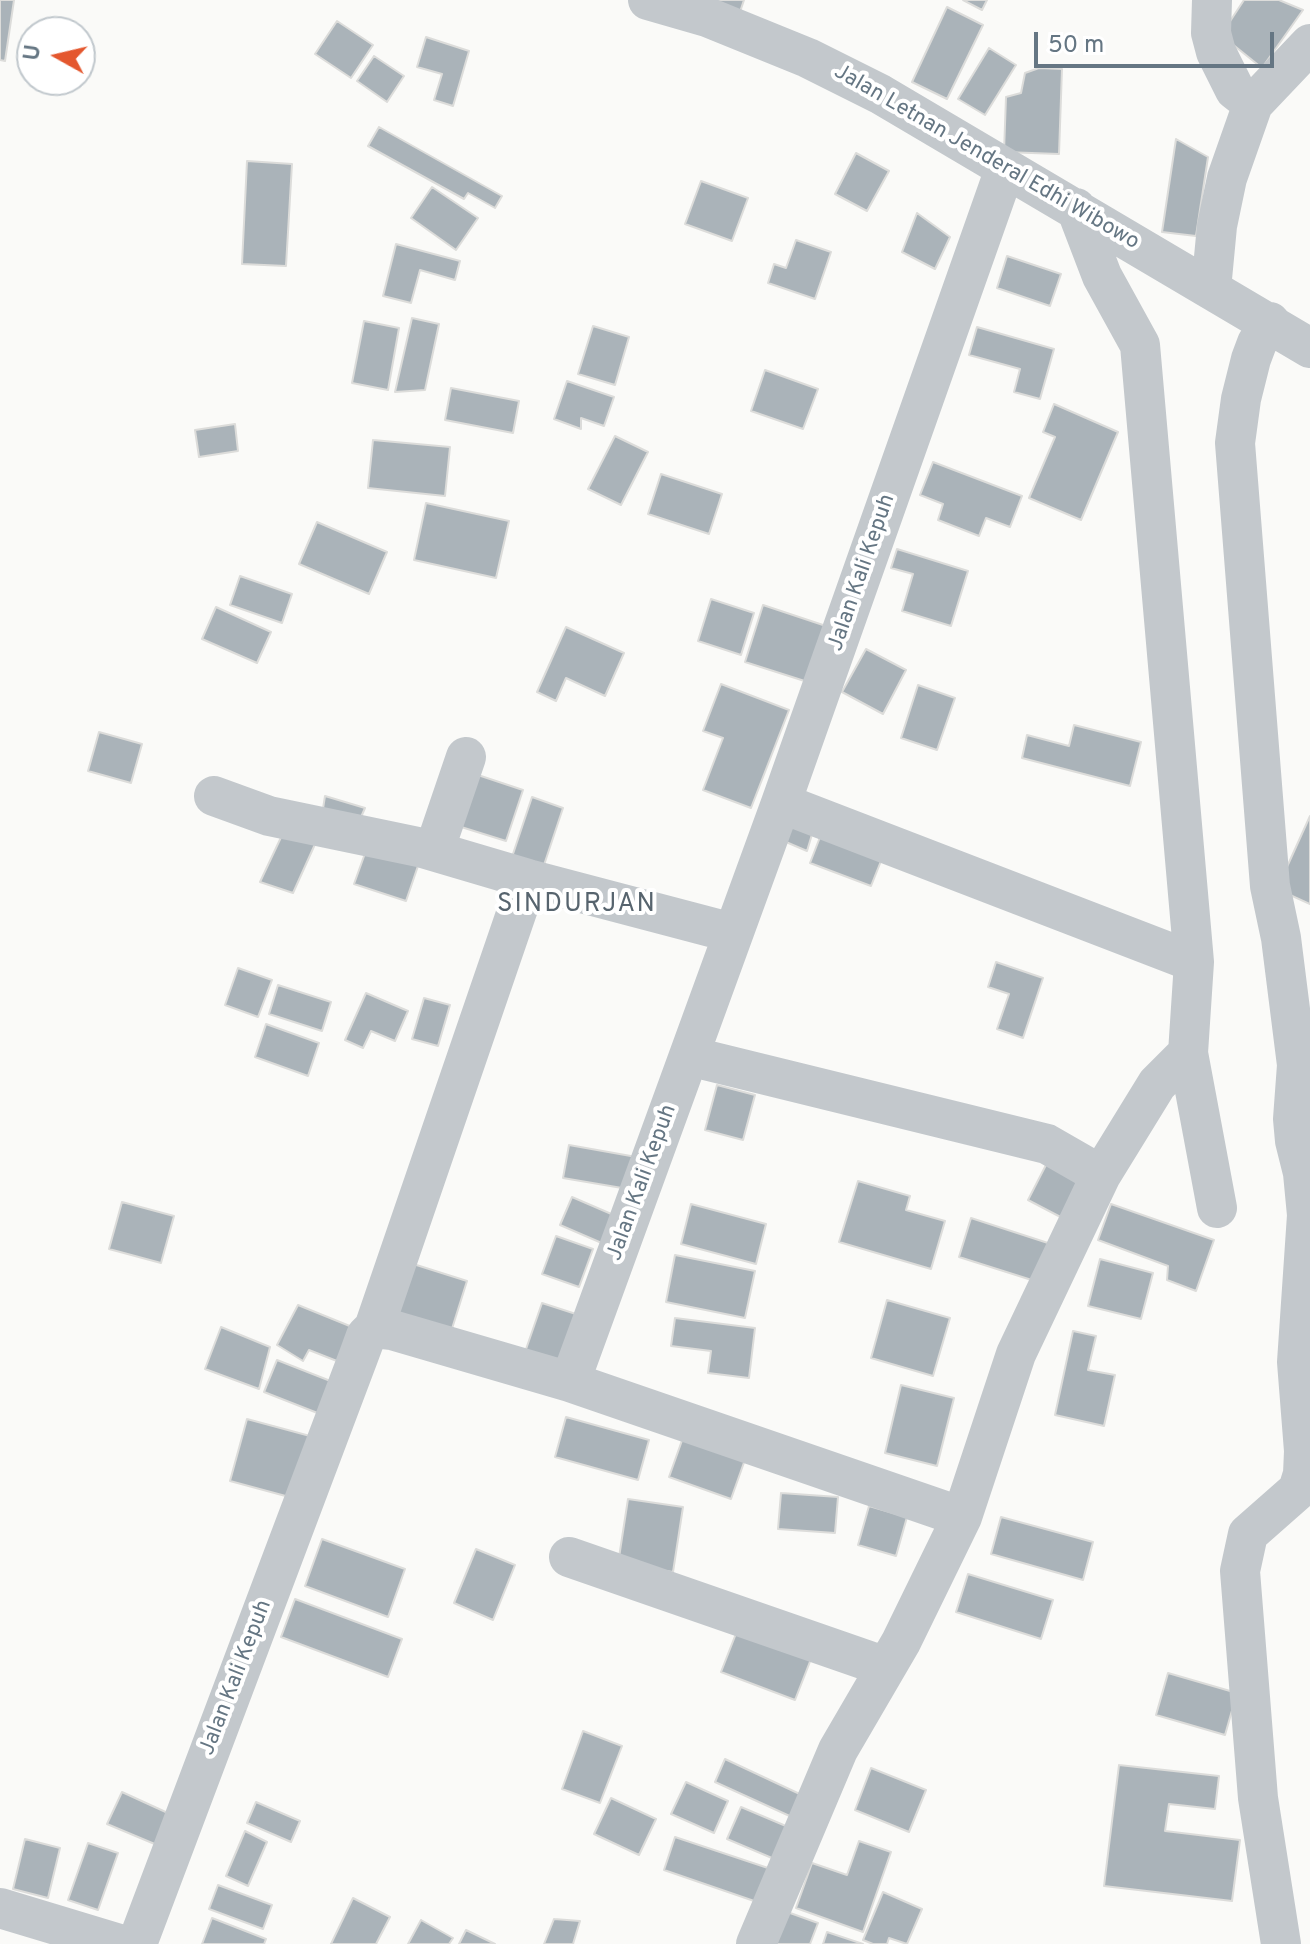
<!DOCTYPE html>
<html>
<head>
<meta charset="utf-8">
<style>
	body { margin:0 }
	#map { position:relative; width:1310px; height:1944px; overflow:hidden; background:#fafaf8; font-family:Overpass,sans-serif }
	canvas { display:block }
	.north { position:absolute; left:16px; top:16px; width:80px; height:80px; box-sizing:border-box; background:#fff; border:2px solid #c1c8cd; border-radius:50%; rotate:278deg; font-size:22px; font-weight:700; line-height:32px; text-align:center; color:#657683 }
	.north::after { content:''; display:block; margin:auto; width:28px; height:36px; background:#e4572e; clip-path:polygon(50% 0,100% 100%,50% 72%,0 100%) }
	.scale { position:absolute; left:1034px; top:32px; width:240px; height:36px; box-sizing:border-box; border:4px solid #657683; border-top:0; padding-left:10px; font-size:24px; line-height:28px; white-space:nowrap; color:#657683; -webkit-text-stroke:6px #fff; paint-order:stroke }
</style>
</head>
<body>
<div id="map">
<canvas width="1310" height="1944"></canvas>
<div class="north">U</div>
<div class="scale">50 m</div>
</div>
<script>
const c = document.querySelector('canvas').getContext('2d');
c.lineJoin = 'round';
function fillPath(path, color) {
  c.fillStyle = color;
  c.fill(path, 'evenodd');
}
function toPath(rows) {
  const path = new Path2D();
  for (const r of rows) {
    path.moveTo(r[0], r[1]);
    for (let i = 2; i < r.length; i += 2) path.lineTo(r[i], r[i + 1]);
  }
  return path;
}
function strokePath(path, color, width, dash) {
  c.strokeStyle = color;
  c.lineWidth = width;
  c.lineCap = dash ? 'butt' : 'round';
  c.setLineDash(dash || []);
  c.stroke(path);
}
function write(font, color, halo, rows, align = 'center') {
  c.font = font + ' Overpass,sans-serif';
  c.lineWidth = 8;
  c.setLineDash([]);
  c.textBaseline = 'middle';
  c.strokeStyle = halo;
  c.fillStyle = color;
  for (const [text, x, y, turn = 0] of rows) {
    c.save();
    c.translate(x, y);
    c.rotate((+turn || 0) * Math.PI / 180);
    c.textAlign = isNaN(turn) ? turn : align;
    if (halo) c.strokeText(text, 0, 0);
    c.fillText(text, 0, 0);
    c.restore();
  }
}
const building = toPath([
	[0,0,14,0,5,61,0,60,0,0],
	[712,0,744,0,739,15,712,0],
	[963,0,987,0,982,10,963,0],
	[1244,0,1279,0,1303,10,1262,68,1221,35,1244,0],
	[947,7,983,25,947,99,912,82,947,7],
	[337,21,373,45,351,78,315,54,337,21],
	[426,37,469,51,453,106,434,100,442,74,417,67,426,37],
	[989,48,1016,65,985,115,958,99,989,48],
	[374,56,404,76,387,102,357,81,374,56],
	[1039,68,1062,69,1059,154,1004,152,1006,97,1021,93,1025,73,1039,68],
	[379,127,502,196,495,208,468,193,464,199,368,146,379,127],
	[1176,139,1208,157,1196,236,1162,232,1176,139],
	[856,153,889,171,867,211,835,194,856,153],
	[247,161,292,164,286,266,242,264,247,161],
	[701,181,748,198,732,241,685,224,701,181],
	[432,187,478,218,456,250,411,218,432,187],
	[917,213,950,237,935,269,902,252,917,213],
	[796,240,831,252,815,299,768,283,774,264,786,268,796,240],
	[396,244,460,261,455,280,420,270,411,303,383,296,396,244],
	[1007,256,1061,274,1050,306,997,288,1007,256],
	[412,318,439,324,425,390,395,392,412,318],
	[364,321,399,328,388,390,352,383,364,321],
	[593,326,629,337,615,385,578,374,593,326],
	[977,327,1054,349,1040,399,1014,392,1020,369,969,355,977,327],
	[765,370,818,389,803,429,751,411,765,370],
	[567,381,614,397,604,426,581,418,581,429,554,419,567,381],
	[451,388,519,401,513,433,445,420,451,388],
	[1054,404,1118,432,1081,520,1029,498,1055,437,1043,432,1054,404],
	[235,424,238,451,199,457,195,430,235,424],
	[615,436,648,452,621,505,588,489,615,436],
	[373,440,450,447,445,496,368,488,373,440],
	[933,462,1022,496,1010,527,986,518,979,536,938,520,943,504,920,495,933,462],
	[661,474,722,494,709,534,648,514,661,474],
	[426,503,509,521,496,578,414,560,426,503],
	[317,522,387,552,369,594,299,564,317,522],
	[897,549,968,571,951,626,902,611,913,574,891,568,897,549],
	[240,576,292,594,282,623,230,605,240,576],
	[711,599,754,613,741,655,698,641,711,599],
	[763,605,832,628,814,684,745,662,763,605],
	[216,607,271,632,257,663,202,639,216,607],
	[566,627,624,653,605,696,566,678,556,701,537,692,566,627],
	[866,649,906,670,883,714,842,692,866,649],
	[721,684,789,710,751,808,703,790,723,738,703,731,721,684],
	[918,685,955,698,937,750,901,738,918,685],
	[1074,725,1141,742,1130,786,1022,758,1027,735,1069,746,1074,725],
	[99,732,142,744,131,783,88,771,99,732],
	[475,774,523,790,506,841,458,826,475,774],
	[325,796,365,808,358,824,322,815,325,796],
	[532,797,563,808,543,868,512,857,532,797],
	[790,813,816,821,807,851,786,842,790,813],
	[1310,816,1310,904,1277,889,1310,816],
	[284,831,316,842,293,893,260,882,284,831],
	[822,832,883,856,871,886,810,863,822,832],
	[368,845,419,863,406,901,354,884,368,845],
	[996,962,1043,978,1023,1038,997,1029,1009,994,988,987,996,962],
	[238,968,272,980,258,1017,225,1005,238,968],
	[278,985,331,1002,322,1031,269,1014,278,985],
	[366,993,408,1011,395,1041,371,1031,363,1048,345,1040,366,993],
	[424,998,450,1005,438,1046,412,1039,424,998],
	[266,1024,319,1043,308,1076,255,1057,266,1024],
	[717,1085,755,1095,743,1140,705,1130,717,1085],
	[569,1145,642,1158,622,1188,563,1178,569,1145],
	[1047,1163,1088,1185,1070,1222,1028,1200,1047,1163],
	[858,1181,910,1196,906,1210,945,1221,931,1269,839,1242,858,1181],
	[572,1197,616,1216,604,1244,560,1225,572,1197],
	[122,1202,174,1216,161,1263,109,1249,122,1202],
	[691,1204,766,1224,756,1264,681,1244,691,1204],
	[1111,1204,1214,1240,1196,1291,1167,1280,1168,1266,1098,1240,1111,1204],
	[971,1218,1051,1244,1038,1282,959,1257,971,1218],
	[556,1236,593,1249,579,1287,542,1274,556,1236],
	[675,1255,755,1271,745,1318,666,1302,675,1255],
	[1100,1259,1153,1273,1141,1319,1088,1306,1100,1259],
	[407,1262,467,1281,450,1335,390,1317,407,1262],
	[887,1300,950,1318,933,1376,871,1358,887,1300],
	[542,1303,579,1315,561,1367,524,1355,542,1303],
	[298,1305,362,1331,347,1365,309,1350,303,1361,277,1345,298,1305],
	[675,1318,755,1328,749,1378,708,1373,711,1351,671,1346,675,1318],
	[221,1327,270,1347,259,1389,205,1369,221,1327],
	[1073,1331,1096,1336,1088,1370,1115,1375,1104,1426,1055,1415,1073,1331],
	[277,1360,333,1382,320,1414,264,1392,277,1360],
	[901,1385,954,1398,937,1466,885,1453,901,1385],
	[566,1417,649,1440,638,1480,555,1457,566,1417],
	[247,1419,310,1436,293,1498,230,1481,247,1419],
	[685,1432,747,1454,731,1499,669,1477,685,1432],
	[781,1493,838,1497,835,1533,778,1529,781,1493],
	[628,1499,683,1507,673,1572,618,1564,628,1499],
	[869,1506,907,1517,896,1556,858,1545,869,1506],
	[1001,1517,1093,1542,1083,1580,991,1554,1001,1517],
	[322,1539,405,1569,388,1617,305,1586,322,1539],
	[476,1549,515,1565,493,1620,454,1603,476,1549],
	[968,1574,1053,1600,1041,1639,956,1612,968,1574],
	[295,1599,402,1639,388,1677,281,1637,295,1599],
	[737,1631,811,1659,795,1700,721,1672,737,1631],
	[1168,1673,1237,1693,1225,1735,1156,1715,1168,1673],
	[583,1731,622,1746,600,1803,562,1789,583,1731],
	[725,1759,804,1796,794,1818,715,1782,725,1759],
	[1119,1765,1219,1776,1215,1809,1169,1804,1165,1831,1240,1840,1232,1901,1104,1886,1119,1765],
	[871,1768,926,1790,909,1832,855,1810,871,1768],
	[686,1782,728,1801,714,1833,671,1814,686,1782],
	[122,1792,170,1814,157,1845,107,1824,122,1792],
	[611,1798,656,1819,639,1855,594,1834,611,1798],
	[256,1802,300,1821,291,1842,247,1823,256,1802],
	[741,1807,793,1829,779,1861,727,1839,741,1807],
	[245,1831,267,1842,248,1886,226,1876,245,1831],
	[675,1837,768,1868,757,1902,664,1870,675,1837],
	[25,1839,60,1848,48,1898,13,1889,25,1839],
	[859,1841,891,1852,863,1932,796,1908,812,1863,847,1875,859,1841],
	[88,1843,118,1853,98,1910,68,1900,88,1843],
	[218,1885,272,1905,263,1929,209,1909,218,1885],
	[883,1892,922,1909,907,1944,889,1938,887,1944,873,1944,863,1940,883,1892],
	[353,1898,390,1917,376,1944,331,1944,353,1898],
	[779,1909,818,1923,810,1944,766,1944,779,1909],
	[212,1918,266,1939,264,1944,202,1944,212,1918],
	[554,1919,580,1921,573,1944,544,1944,554,1919],
	[421,1920,453,1938,449,1944,408,1944,421,1920],
	[466,1930,495,1944,459,1944,466,1930],
	[827,1932,863,1944,823,1944,827,1932]
]);
fillPath(building, '#aab3b9');
strokePath(building, '#dcdcda', 2);
strokePath(toPath([
	[648,0,707,17,808,58,880,94,1310,348],
	[1212,0,1211,33,1216,52,1235,90,1253,104],
	[1076,208,1102,276,1140,345,1194,962,1188,1053,1217,1208],
	[1211,289,1217,226,1227,178,1253,104,1310,44],
	[1270,322,1257,343,1251,359,1241,399,1235,443,1270,886,1281,938,1297,1065,1293,1119,1295,1141,1303,1173,1307,1215,1297,1362,1304,1451,1303,1474,1298,1490,1248,1534,1240,1571,1258,1798,1281,1944],
	[214,796,269,816,423,848,528,879,733,933],
	[781,803,1194,962],
	[434,851,466,757],
	[689,1056,1047,1144,1101,1175],
	[374,1328,392,1330,570,1382,962,1517],
	[570,1382,781,803,1005,169],
	[569,1557,886,1667],
	[0,1908,119,1944],
	[137,1944,359,1355,366,1336,374,1328,528,879],
	[756,1944,838,1750,901,1642,962,1517,1016,1354,1101,1175,1157,1084,1188,1053]
]), '#c3c8cc', 40);
write('22px', '#657683', '#fff', [
	["Jalan Letnan Jenderal Edhi Wibowo",986,158,30],
	["Jalan Kali Kepuh",863,573,-71],
	["Jalan Kali Kepuh",643,1183,-70],
	["Jalan Kali Kepuh",237,1678,-69]
]);
c.letterSpacing = '2px';
write('26px', '#57646e', '#fff', [
	["SINDURJAN",577,906]
]);
c.letterSpacing = '0px';
</script>
</body>
</html>
